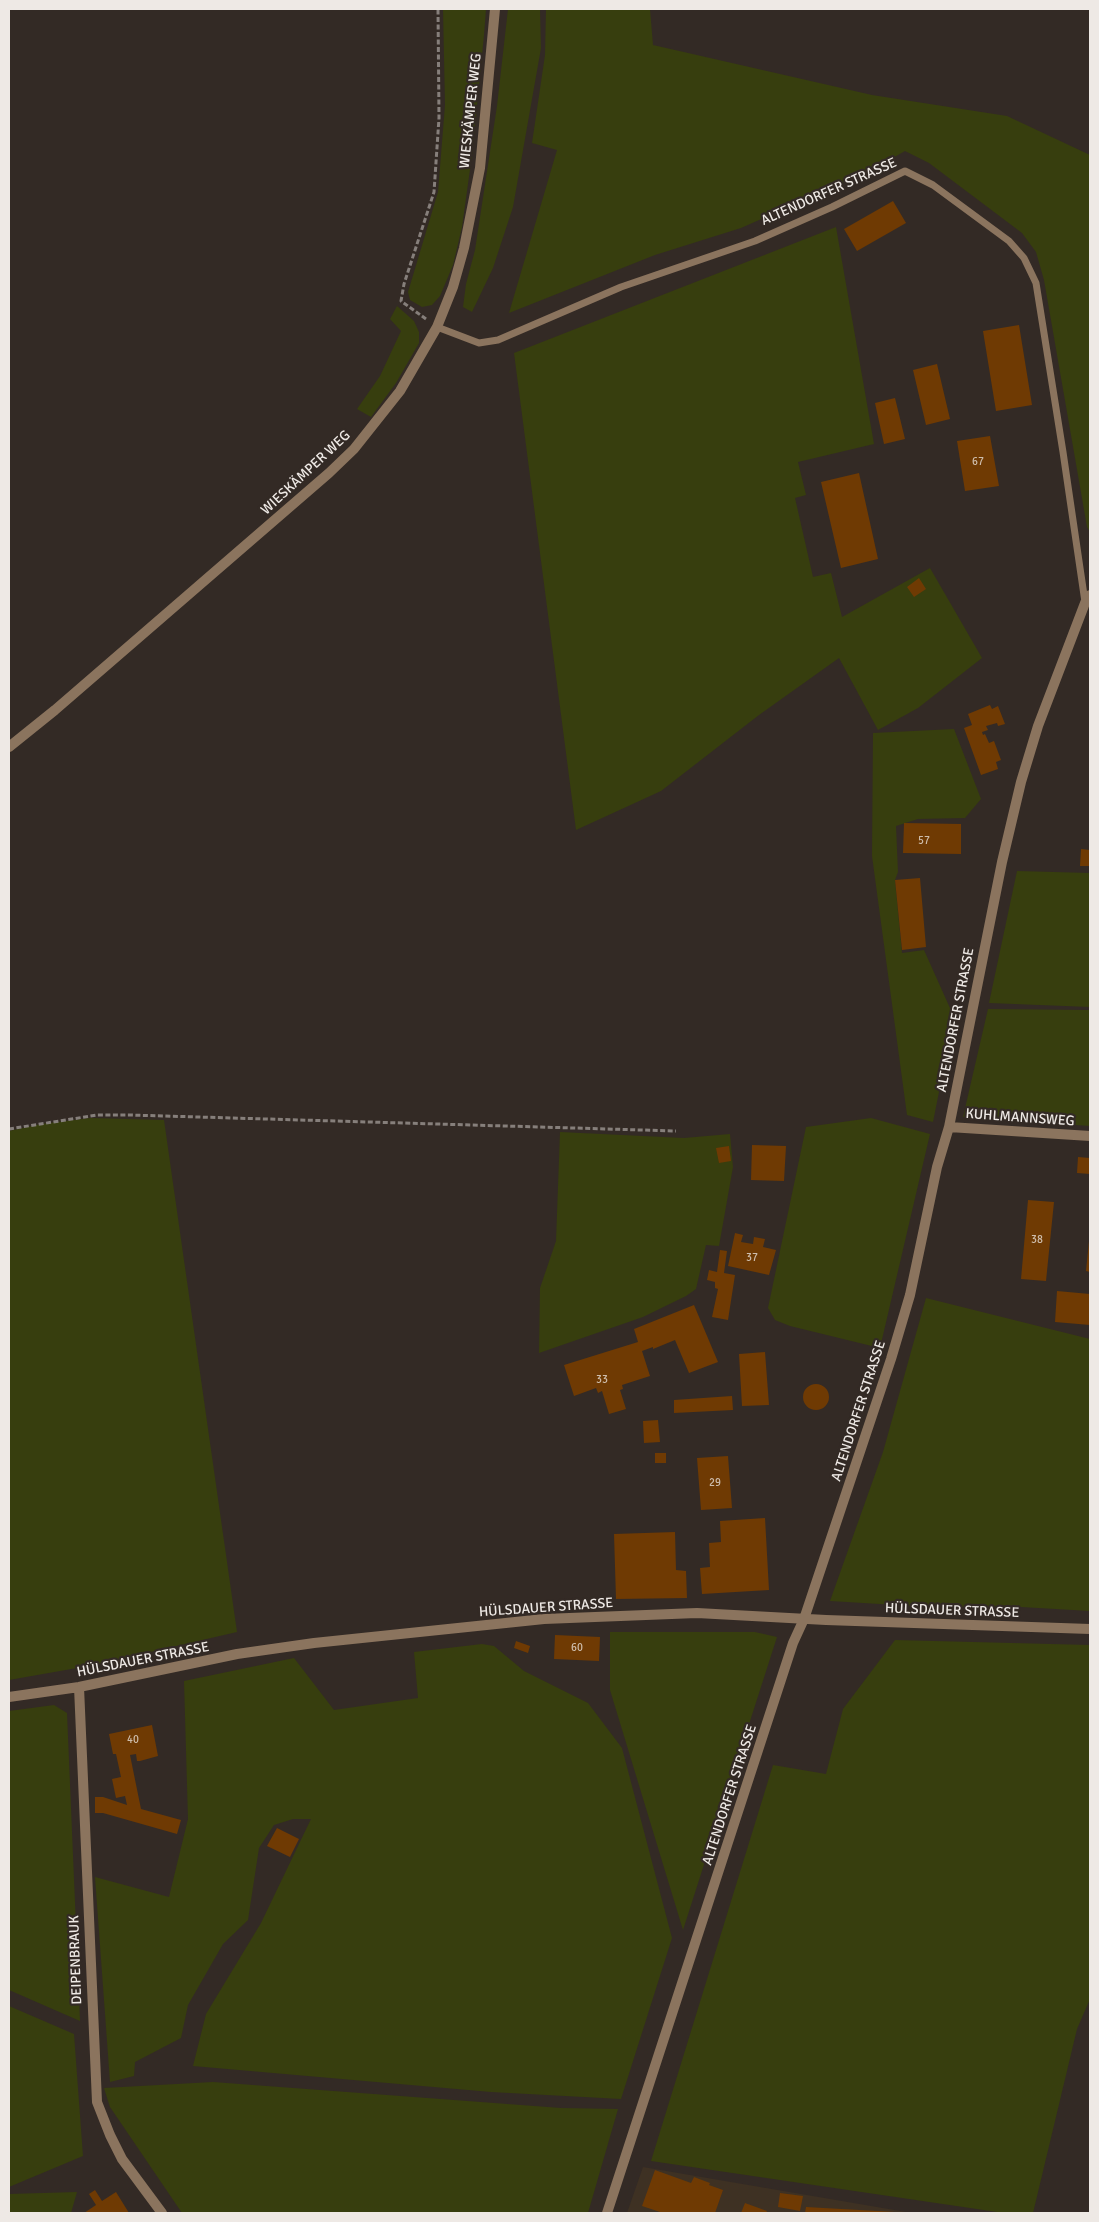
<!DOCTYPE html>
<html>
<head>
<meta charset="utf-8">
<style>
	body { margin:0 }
	#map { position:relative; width:1099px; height:2222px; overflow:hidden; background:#332a25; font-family:Signika,sans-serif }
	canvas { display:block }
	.frame { position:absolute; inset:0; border:10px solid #eee9e5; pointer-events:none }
</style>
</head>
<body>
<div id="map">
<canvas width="1099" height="2222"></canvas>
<div class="frame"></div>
</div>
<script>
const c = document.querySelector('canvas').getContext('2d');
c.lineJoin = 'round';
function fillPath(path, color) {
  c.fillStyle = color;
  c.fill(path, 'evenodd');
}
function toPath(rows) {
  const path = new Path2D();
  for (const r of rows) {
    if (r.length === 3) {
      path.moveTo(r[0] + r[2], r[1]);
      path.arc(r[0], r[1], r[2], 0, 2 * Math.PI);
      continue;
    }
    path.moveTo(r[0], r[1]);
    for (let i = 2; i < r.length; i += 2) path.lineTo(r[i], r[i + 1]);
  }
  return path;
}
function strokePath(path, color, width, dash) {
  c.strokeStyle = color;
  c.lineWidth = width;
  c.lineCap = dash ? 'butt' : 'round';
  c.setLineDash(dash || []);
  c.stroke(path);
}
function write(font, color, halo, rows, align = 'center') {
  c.font = font + ' Signika,sans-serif';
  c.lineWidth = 4.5;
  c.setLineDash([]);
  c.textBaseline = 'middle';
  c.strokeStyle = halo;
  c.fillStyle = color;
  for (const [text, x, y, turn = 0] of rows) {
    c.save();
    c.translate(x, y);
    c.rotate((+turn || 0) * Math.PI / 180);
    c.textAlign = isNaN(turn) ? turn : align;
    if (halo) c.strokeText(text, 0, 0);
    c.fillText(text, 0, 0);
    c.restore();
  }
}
fillPath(toPath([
	[643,2167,912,2213,627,2213]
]), '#3e3123');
fillPath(toPath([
	[443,9,486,9,484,35,472,155,462,227,453,265,440,296,432,305,422,307,410,300,408,292,438,192,445,105],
	[508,9,540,9,541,48,513,207,493,268,472,312,463,307,466,284,475,250,497,106],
	[546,9,650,9,653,45,872,95,1007,116,1090,155,1090,532,1087,527,1044,280,1036,252,1022,233,929,163,905,151,870,171,741,228,655,255,509,313,557,150,532,143,545,55],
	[836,227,874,444,798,462,806,495,795,498,813,577,831,573,842,617,930,568,982,658,918,708,878,730,839,658,759,715,661,791,576,830,514,353],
	[397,306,414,321,419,332,419,343,396,383,371,417,357,409,380,376,401,331,390,319],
	[954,729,981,799,965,818,918,819,896,826,898,872,895,880,902,953,924,950,954,1017,933,1122,907,1115,872,856,873,733],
	[1017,871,1090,873,1090,1007,989,1003],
	[988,1009,1090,1010,1090,1126,963,1117],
	[90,1118,164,1120,237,1632,94,1665,9,1680,9,1131,41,1124],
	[871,1118,930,1134,880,1348,790,1326,775,1320,768,1308,806,1127],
	[560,1132,684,1138,730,1134,733,1167,719,1246,706,1245,696,1289,686,1296,643,1317,539,1353,540,1288,556,1241],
	[926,1298,1090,1339,1090,1611,1021,1607,930,1607,830,1601,883,1452],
	[610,1632,755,1632,777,1637,683,1930,610,1690],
	[895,1640,1090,1645,1090,1999,1077,2029,1033,2213,1004,2213,651,2161,773,1765,826,1774,843,1709],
	[482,1644,494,1646,524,1671,588,1703,622,1748,672,1938,621,2099,491,2092,193,2066,206,2014,261,1923,311,1819,293,1819,274,1825,259,1848,248,1920,223,1944,188,2005,181,2038,135,2062,134,2076,110,2082,95,1877,169,1897,188,1819,184,1681,294,1658,334,1710,418,1698,414,1652],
	[54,1705,67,1713,80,2021,9,1990,9,1711],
	[9,2006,74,2034,83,2156,9,2187],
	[213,2082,561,2108,618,2109,588,2213,182,2213,110,2107,104,2088],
	[77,2192,71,2213,9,2213,9,2194]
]), '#373e0e');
fillPath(toPath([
	[893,201,906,223,857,251,844,229],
	[1019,325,1032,405,996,411,983,331],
	[937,364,950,419,926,425,913,370],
	[895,398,905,439,884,444,875,403],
	[990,436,999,486,965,491,957,441],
	[859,473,878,559,841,568,821,482],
	[919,578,926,589,914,597,907,587],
	[990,705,992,709,998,706,1005,724,998,726,997,723,986,726,988,730,982,732,983,735,985,734,989,743,994,741,1001,760,996,762,998,769,981,775,964,728,972,725,968,714],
	[904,823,961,824,961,854,903,853],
	[1081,849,1090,850,1090,866,1080,866],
	[920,878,926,947,902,950,895,880],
	[752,1145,786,1146,784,1181,751,1180],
	[729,1146,731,1161,719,1163,716,1148],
	[1078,1157,1090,1158,1090,1174,1077,1173],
	[1028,1200,1054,1202,1046,1281,1021,1279],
	[735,1233,743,1235,741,1242,753,1244,754,1237,765,1239,763,1247,776,1250,769,1275,728,1266],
	[1089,1241,1090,1241,1090,1272,1086,1271],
	[720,1250,727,1251,724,1273,735,1275,728,1320,712,1317,718,1289,715,1288,715,1282,707,1280,709,1270,717,1272],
	[1057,1291,1090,1294,1090,1325,1055,1322],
	[694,1305,718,1362,689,1373,675,1340,653,1349,653,1347,642,1351,650,1376,622,1385,623,1389,620,1390,626,1409,609,1414,602,1391,598,1393,596,1388,574,1396,564,1365,638,1342,634,1329],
	[765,1352,769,1405,742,1406,739,1354],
	[816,1397,13],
	[732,1396,733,1410,674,1413,674,1400],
	[658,1420,660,1442,644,1443,643,1421],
	[655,1453,666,1453,666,1463,655,1463],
	[728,1456,732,1508,701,1510,697,1458],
	[765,1518,769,1590,702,1594,700,1568,710,1567,709,1543,721,1542,720,1521],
	[675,1532,676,1570,686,1571,687,1598,616,1599,614,1534],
	[555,1635,600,1637,599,1661,554,1659],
	[516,1641,530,1646,528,1653,514,1648],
	[152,1725,158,1756,140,1761,137,1761,136,1754,130,1755,141,1809,181,1820,177,1834,103,1813,95,1813,95,1797,103,1797,127,1805,125,1796,116,1798,112,1779,121,1777,116,1754,113,1754,109,1734],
	[277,1828,299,1839,290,1857,267,1846],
	[655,2170,691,2183,694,2177,710,2183,709,2185,723,2190,715,2213,663,2213,642,2206],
	[95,2190,102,2201,116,2192,129,2213,84,2213,96,2205,89,2194],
	[780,2193,803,2196,800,2211,778,2207],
	[745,2203,767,2211,766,2213,741,2213],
	[806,2207,895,2212,895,2213,805,2213]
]), '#6f3a03');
strokePath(toPath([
	[426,319,401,301,404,284,434,192,439,118,438,9],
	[9,1129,97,1115,130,1115,676,1131]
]), '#867f7b', 3, [5, 2.5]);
strokePath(toPath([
	[437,327,479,343,498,340,621,287,755,241,832,207,905,171,933,185,1009,241,1024,258,1036,283,1063,452,1085,602]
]), '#8b745e', 7);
strokePath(toPath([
	[9,747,55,710,329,473,354,449,400,391,437,327,453,287,464,248,480,168,495,9],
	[949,1127,1090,1136],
	[79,1687,97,2102,110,2135,122,2159,162,2213],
	[9,1697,79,1687,237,1654,314,1643,544,1619,697,1613,826,1620,1090,1629],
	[607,2213,793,1643,804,1619,891,1359,910,1295,937,1167,949,1127,1002,862,1021,782,1038,726,1085,603,1090,595]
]), '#8b745e', 10);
write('11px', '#cebdac', null, [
	["67",978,462],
	["57",924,841],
	["38",1037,1240],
	["37",752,1258],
	["33",602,1380],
	["29",715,1483],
	["60",577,1648],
	["40",133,1740]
]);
write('14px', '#eee9e5', '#332a25', [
	["WIESKÄMPER WEG",471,111,-84],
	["ALTENDORFER STRASSE",829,192,-24],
	["WIESKÄMPER WEG",306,473,-43],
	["ALTENDORFER STRASSE",956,1020,-79],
	["KUHLMANNSWEG",1020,1118,4],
	["ALTENDORFER STRASSE",859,1411,-72],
	["HÜLSDAUER STRASSE",546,1608,-4],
	["HÜLSDAUER STRASSE",952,1611,2],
	["HÜLSDAUER STRASSE",143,1660,-11],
	["ALTENDORFER STRASSE",730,1795,-72],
	["DEIPENBRAUK",76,1960,-92]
]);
</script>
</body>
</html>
